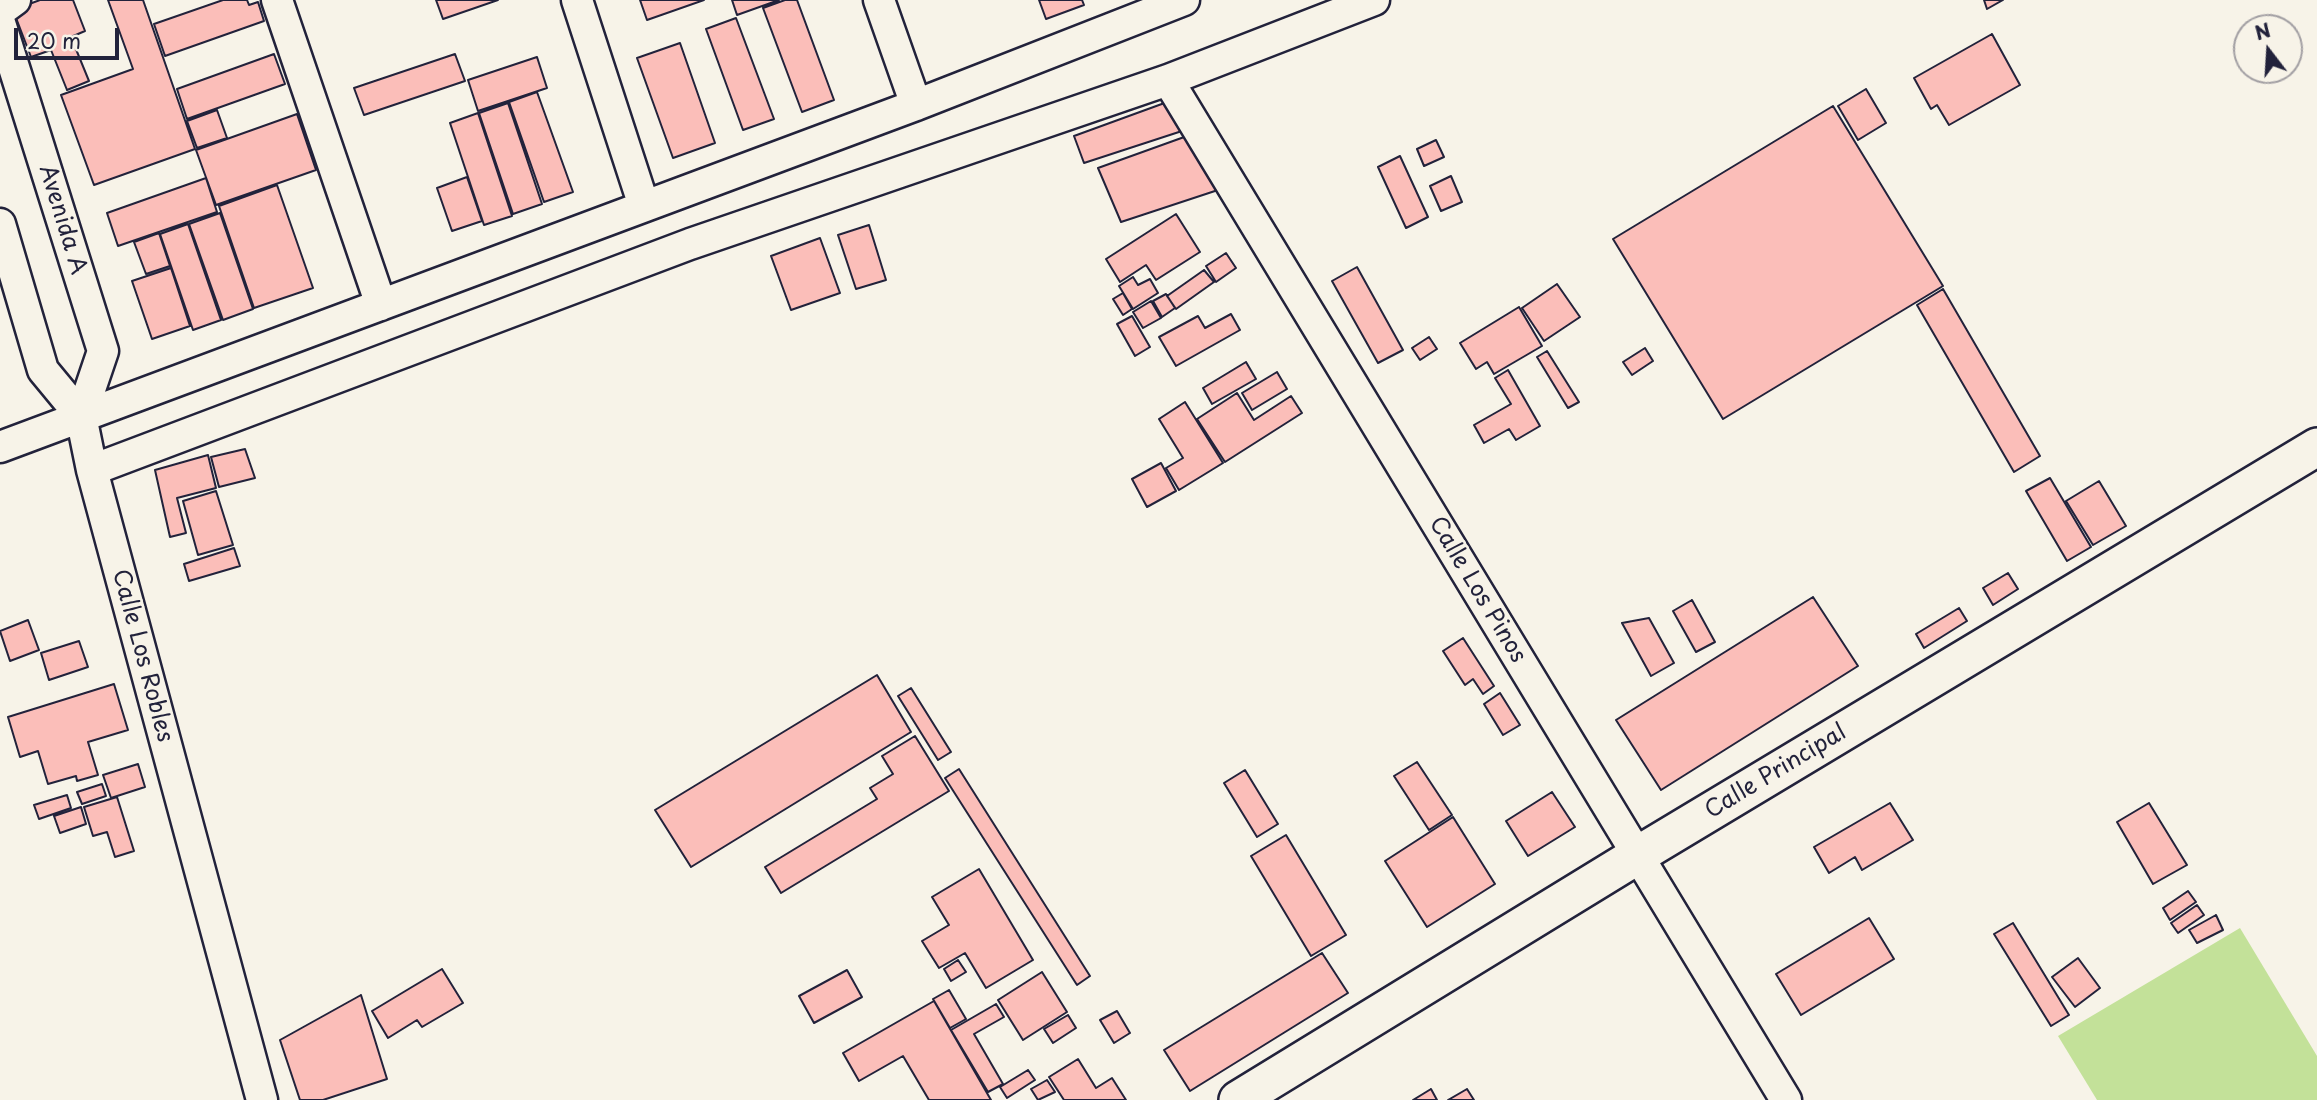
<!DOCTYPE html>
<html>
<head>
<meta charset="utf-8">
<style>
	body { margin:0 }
	#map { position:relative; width:2317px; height:1100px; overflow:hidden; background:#f7f3e8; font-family:"Playpen Sans",sans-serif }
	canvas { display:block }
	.north { position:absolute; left:2233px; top:14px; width:70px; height:70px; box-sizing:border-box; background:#f7f3e8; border:2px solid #a29fa3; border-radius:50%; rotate:343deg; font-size:19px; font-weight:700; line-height:28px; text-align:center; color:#22223b }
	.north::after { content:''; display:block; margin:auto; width:24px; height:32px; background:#22223b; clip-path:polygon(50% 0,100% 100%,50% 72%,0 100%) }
	.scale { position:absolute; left:14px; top:28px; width:105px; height:32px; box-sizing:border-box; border:4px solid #22223b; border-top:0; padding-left:9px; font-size:21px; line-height:24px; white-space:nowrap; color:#22223b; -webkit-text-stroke:5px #f7f3e8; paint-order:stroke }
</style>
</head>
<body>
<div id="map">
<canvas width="2317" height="1100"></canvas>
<div class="north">N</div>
<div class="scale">20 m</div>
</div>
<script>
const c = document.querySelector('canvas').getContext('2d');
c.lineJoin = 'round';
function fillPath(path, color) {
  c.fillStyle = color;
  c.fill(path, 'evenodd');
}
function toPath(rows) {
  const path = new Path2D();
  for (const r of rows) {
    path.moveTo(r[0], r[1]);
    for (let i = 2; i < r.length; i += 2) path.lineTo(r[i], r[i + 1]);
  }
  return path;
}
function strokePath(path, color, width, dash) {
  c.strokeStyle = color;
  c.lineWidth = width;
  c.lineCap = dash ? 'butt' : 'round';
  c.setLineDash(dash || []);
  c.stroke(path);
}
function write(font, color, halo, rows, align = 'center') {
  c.font = font + ' "Playpen Sans",sans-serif';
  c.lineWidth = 5;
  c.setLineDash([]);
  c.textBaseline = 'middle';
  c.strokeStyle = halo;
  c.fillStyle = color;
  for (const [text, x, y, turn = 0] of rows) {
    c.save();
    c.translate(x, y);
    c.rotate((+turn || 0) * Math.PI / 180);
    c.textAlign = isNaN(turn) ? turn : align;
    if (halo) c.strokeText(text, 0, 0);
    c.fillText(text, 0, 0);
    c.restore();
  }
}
fillPath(toPath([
	[2240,928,2317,1056,2317,1100,2097,1100,2058,1036]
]), '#c3e199');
const building = toPath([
	[40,0,73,0,85,31,71,37,89,81,67,90,51,50,31,57,13,10,40,0],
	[108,0,143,0,195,149,94,185,61,95,133,69,108,0],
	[223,0,247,0,249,5,258,2,264,21,165,56,154,24,223,0],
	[436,0,498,0,443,19,436,0],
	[640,0,704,0,647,20,640,0],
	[732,0,779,0,737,15,732,0],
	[785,0,797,0,834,100,802,112,763,8,785,0],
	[1039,0,1082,0,1084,5,1046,19,1039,0],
	[1984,0,2003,0,1987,9,1984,0],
	[736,18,774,119,743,130,706,29,736,18],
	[1992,34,2020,85,1949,125,1937,105,1931,109,1914,78,1992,34],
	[680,43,715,143,673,158,637,58,680,43],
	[274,54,285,84,187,119,177,89,274,54],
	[455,54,465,81,364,115,354,88,455,54],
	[537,57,547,88,478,111,468,80,537,57],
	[1866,89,1886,123,1858,140,1838,106,1866,89],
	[537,92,573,192,544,202,509,102,537,92],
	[1170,101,1182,131,1084,163,1074,136,1170,101],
	[508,103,542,204,513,214,479,113,508,103],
	[1833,106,1943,286,1723,419,1613,239,1833,106],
	[217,110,227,138,197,148,187,121,217,110],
	[478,113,512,216,484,225,450,123,478,113],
	[297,114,316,170,216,205,196,150,297,114],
	[1187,136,1218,190,1121,222,1098,168,1187,136],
	[1436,140,1444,157,1424,166,1417,149,1436,140],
	[1400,156,1428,217,1406,228,1378,167,1400,156],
	[1451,176,1462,202,1441,211,1430,186,1451,176],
	[467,177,482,221,452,231,437,188,467,177],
	[206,178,217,212,118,246,107,213,206,178],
	[277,185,313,288,254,308,219,206,277,185],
	[220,213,253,309,223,320,189,224,220,213],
	[1176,214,1200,252,1156,280,1146,265,1120,282,1106,259,1176,214],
	[188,224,221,320,193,330,160,234,188,224],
	[869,225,886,280,856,289,838,235,869,225],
	[159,233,170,266,146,274,134,242,159,233],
	[820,238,840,293,791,310,771,256,820,238],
	[1226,253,1236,268,1216,282,1206,266,1226,253],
	[1357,267,1403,350,1378,363,1332,281,1357,267],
	[171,268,190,326,152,339,132,281,171,268],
	[1204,270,1214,282,1176,309,1167,296,1204,270],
	[1133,277,1138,285,1150,279,1158,293,1133,309,1119,286,1133,277],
	[1557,284,1580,317,1544,341,1522,308,1557,284],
	[1943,289,2040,456,2014,472,1917,305,1943,289],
	[1123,293,1132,309,1123,315,1113,299,1123,293],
	[1166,294,1175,308,1162,317,1153,301,1166,294],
	[1151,301,1161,318,1143,328,1133,312,1151,301],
	[1519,307,1542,346,1494,374,1487,362,1476,369,1460,343,1519,307],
	[1231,314,1240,330,1176,366,1159,337,1198,316,1205,328,1231,314],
	[1132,316,1150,347,1135,356,1117,324,1132,316],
	[1429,337,1437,349,1420,360,1412,348,1429,337],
	[1645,348,1653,361,1632,375,1623,362,1645,348],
	[1547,351,1579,402,1568,408,1537,357,1547,351],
	[1246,362,1256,379,1212,404,1203,388,1246,362],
	[1508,370,1540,426,1516,440,1509,429,1484,443,1474,425,1511,404,1495,378,1508,370],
	[1277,372,1287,389,1252,410,1242,393,1277,372],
	[1237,393,1254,420,1291,396,1302,413,1225,462,1197,419,1237,393],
	[1185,402,1223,463,1179,490,1166,468,1183,458,1159,419,1185,402],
	[245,449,255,478,219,487,211,457,245,449],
	[208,455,216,488,177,498,186,533,170,537,155,470,208,455],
	[1161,463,1176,491,1147,507,1132,479,1161,463],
	[2050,478,2091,547,2067,561,2026,491,2050,478],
	[2099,481,2126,526,2093,545,2066,501,2099,481],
	[216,491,233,545,198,555,183,501,216,491],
	[234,548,240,566,189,581,184,564,234,548],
	[2008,573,2018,589,1993,605,1983,588,2008,573],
	[1813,597,1858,666,1661,790,1616,720,1813,597],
	[1692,600,1715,642,1696,652,1673,611,1692,600],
	[1959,608,1967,621,1924,648,1916,634,1959,608],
	[1649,618,1674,663,1651,676,1622,623,1649,618],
	[28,620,39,650,10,661,0,631,28,620],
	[1463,638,1494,686,1483,694,1473,679,1465,685,1443,651,1463,638],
	[79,641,88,667,49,680,41,653,79,641],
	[877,675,911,732,691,867,655,810,877,675],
	[114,684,128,730,88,742,98,775,77,781,76,776,48,784,38,751,20,757,8,717,114,684],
	[911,688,951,752,938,760,898,696,911,688],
	[1500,693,1520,725,1503,735,1484,704,1500,693],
	[915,736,949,791,781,893,765,867,877,799,870,788,893,774,882,756,915,736],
	[1417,762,1452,815,1429,830,1394,776,1417,762],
	[138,764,145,787,111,798,103,775,138,764],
	[959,769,1090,976,1077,985,945,778,959,769],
	[1245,770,1278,824,1257,837,1224,783,1245,770],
	[102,784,106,796,82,804,77,792,102,784],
	[1552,792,1575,827,1528,856,1506,821,1552,792],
	[67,795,71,808,39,819,34,805,67,795],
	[117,797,134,851,115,857,107,832,93,836,84,807,117,797],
	[1890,803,1913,840,1862,870,1855,857,1829,873,1814,847,1890,803],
	[2149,803,2187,865,2153,884,2117,822,2149,803],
	[81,807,86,824,60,833,54,816,81,807],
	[1453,817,1495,884,1427,927,1385,861,1453,817],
	[1286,835,1346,935,1311,956,1251,856,1286,835],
	[979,869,1033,960,986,988,965,953,939,968,922,941,949,925,932,897,979,869],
	[2188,891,2196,902,2170,920,2163,908,2188,891],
	[2197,905,2204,915,2178,933,2171,923,2197,905],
	[2216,915,2223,930,2197,943,2189,930,2216,915],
	[1869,918,1894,959,1801,1015,1776,974,1869,918],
	[2013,923,2069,1015,2051,1026,1994,934,2013,923],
	[1322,953,1348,993,1190,1091,1164,1050,1322,953],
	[2078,958,2100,988,2075,1007,2052,977,2078,958],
	[958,960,966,972,951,981,944,969,958,960],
	[442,969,463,1003,422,1027,417,1020,388,1038,372,1011,442,969],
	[847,970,862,997,814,1023,799,996,847,970],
	[1042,972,1067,1012,1023,1040,998,1000,1042,972],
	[949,990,966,1019,950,1028,933,999,949,990],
	[361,995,387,1079,323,1100,300,1100,280,1040,361,995],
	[934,1001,991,1100,929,1100,903,1056,859,1081,843,1053,934,1001],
	[996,1004,1004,1017,974,1034,1003,1084,988,1092,951,1030,996,1004],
	[1117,1011,1130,1033,1114,1043,1100,1020,1117,1011],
	[1068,1015,1076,1028,1053,1043,1044,1029,1068,1015],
	[1078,1059,1096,1088,1112,1078,1126,1100,1064,1100,1049,1077,1078,1059],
	[1028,1070,1035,1080,1007,1098,1000,1087,1028,1070],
	[1047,1080,1055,1092,1038,1100,1031,1089,1047,1080],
	[1431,1089,1437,1100,1413,1100,1431,1089],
	[1467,1089,1474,1100,1448,1100,1467,1089]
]);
fillPath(building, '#fbbeb9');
strokePath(building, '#22223b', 2);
const minor = toPath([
	[277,0,381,305],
	[577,0,644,206],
	[879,0,916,105],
	[0,11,15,0],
	[0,23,103,351,81,416],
	[1168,80,1786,1100],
	[0,224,43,370,81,416,92,470,262,1100],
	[0,447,916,105,1184,0],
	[92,470,690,244,1168,80,1374,0]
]);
const tertiary = toPath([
	[1238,1100,1638,855,2317,447]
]);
strokePath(minor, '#22223b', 35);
strokePath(tertiary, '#22223b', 42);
strokePath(minor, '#f7f3e8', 30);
strokePath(tertiary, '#f7f3e8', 37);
write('23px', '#22223b', '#f7f3e8', [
	["Avenida A",62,220,73],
	["Calle Los Pinos",1477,590,59],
	["Calle Los Robles",142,656,75],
	["Calle Principal",1776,772,-31]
]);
</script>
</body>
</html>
